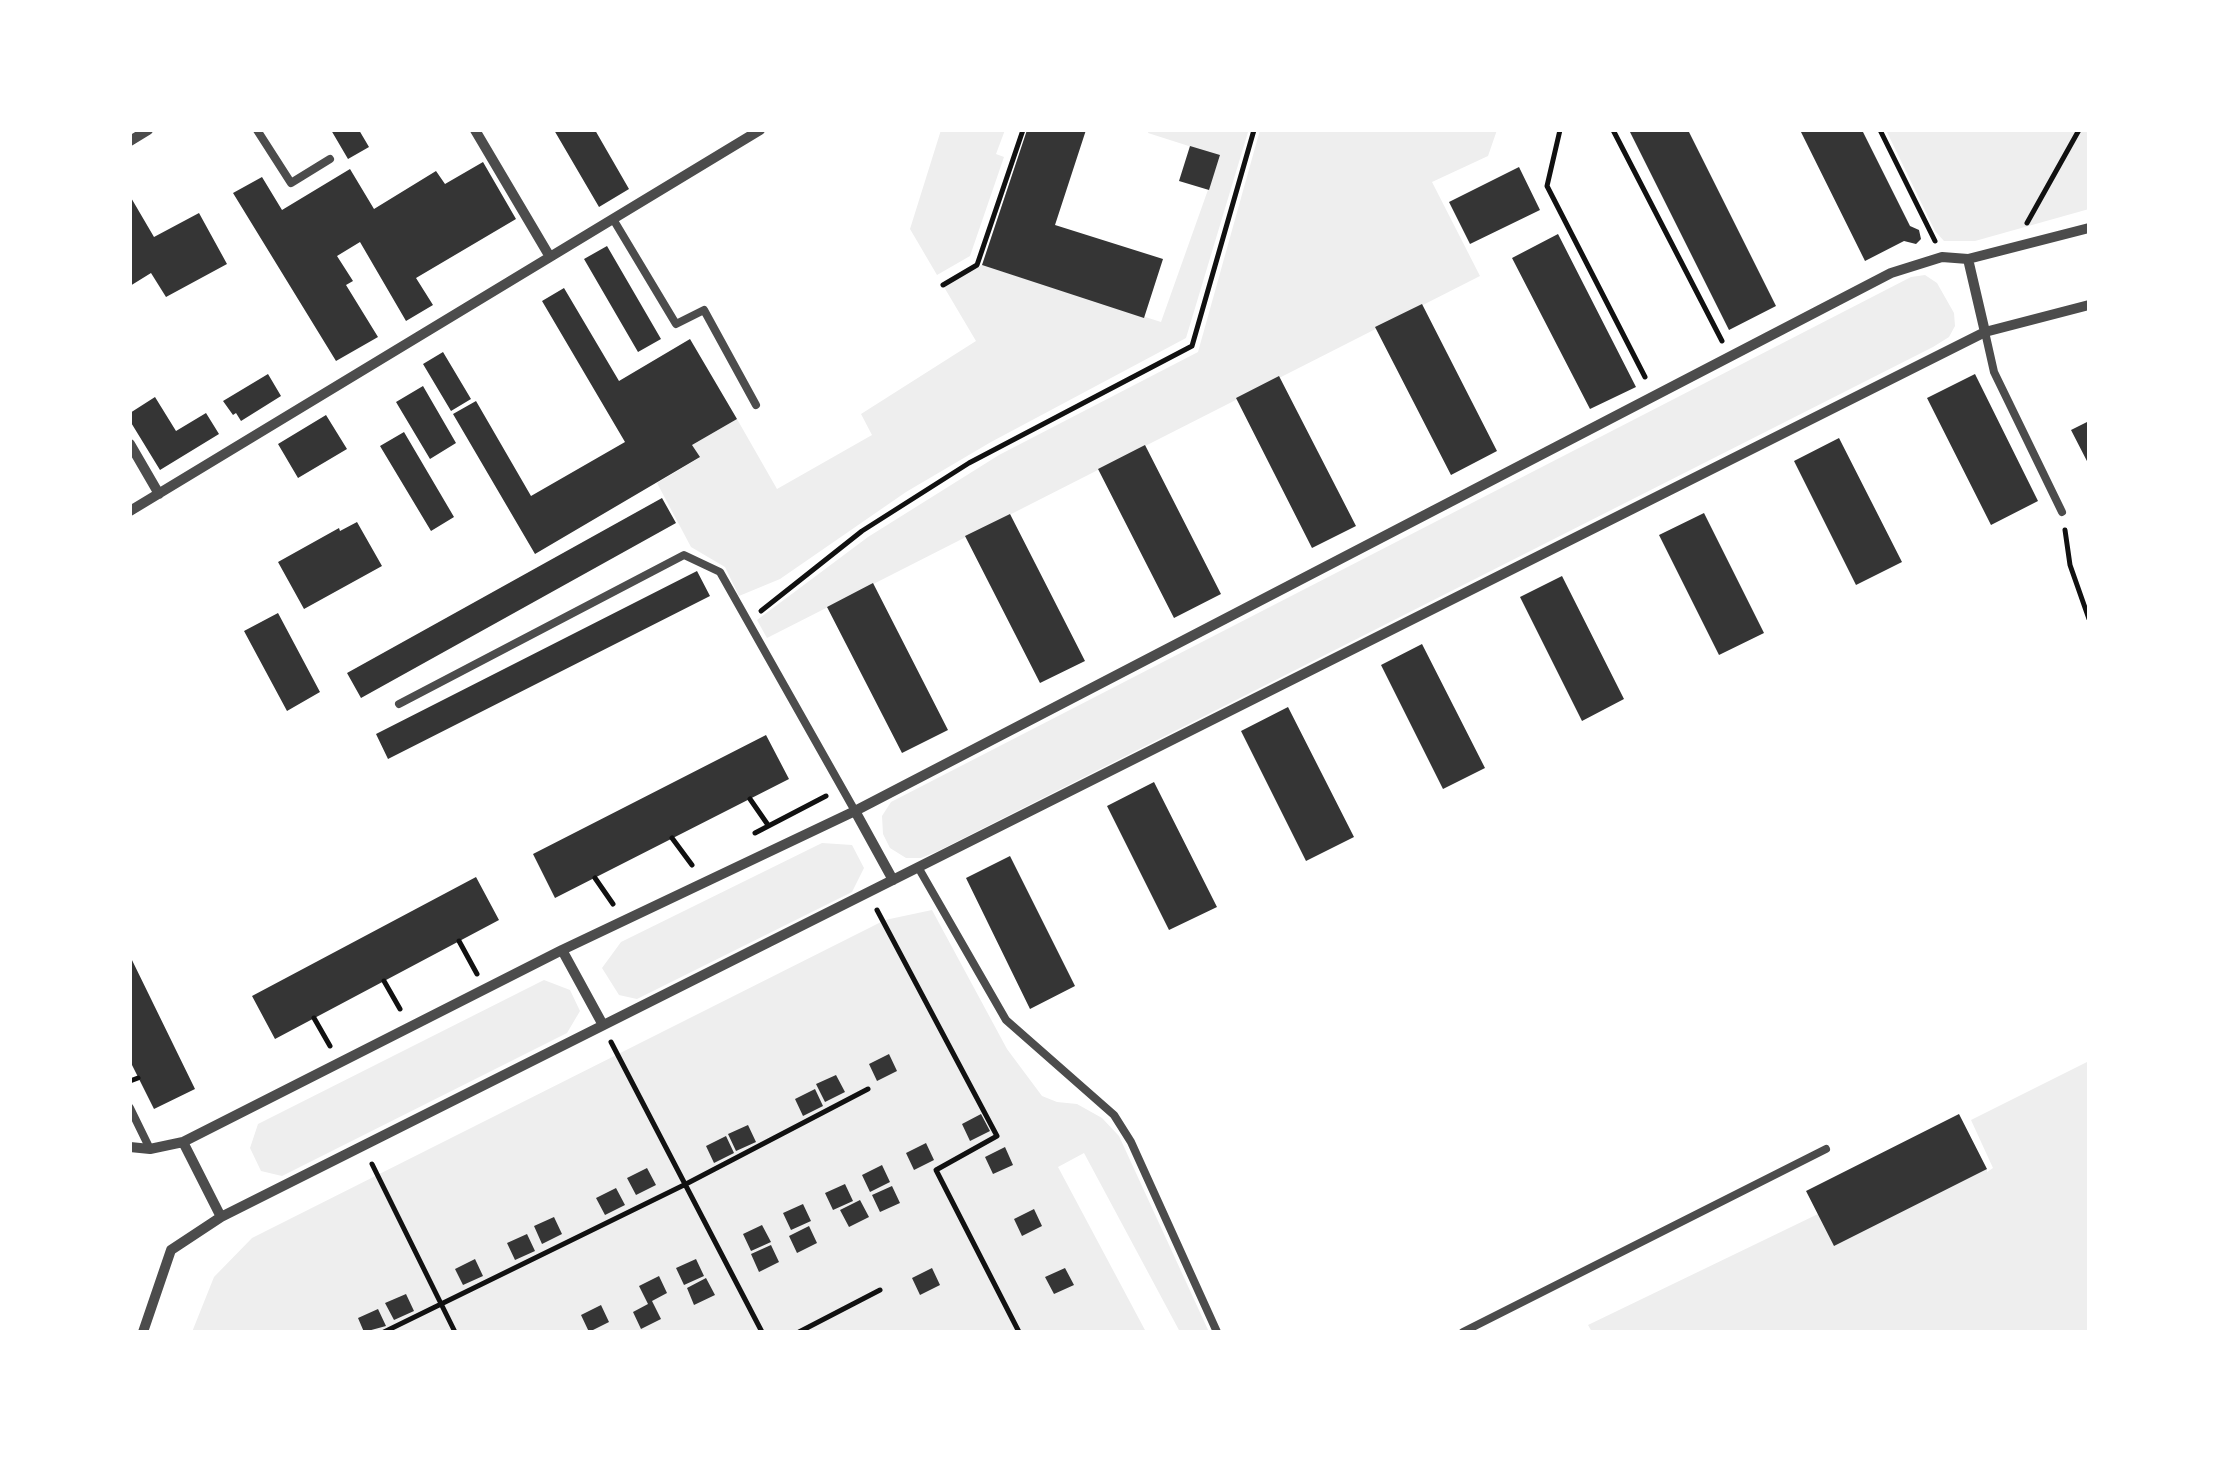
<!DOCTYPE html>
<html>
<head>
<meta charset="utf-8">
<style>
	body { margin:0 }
	#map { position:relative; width:2219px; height:1462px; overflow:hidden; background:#fff; font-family:"Titillium Web",sans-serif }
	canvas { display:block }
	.frame { position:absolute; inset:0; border:132px solid #fff; pointer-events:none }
</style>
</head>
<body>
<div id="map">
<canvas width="2219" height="1462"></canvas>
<div class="frame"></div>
</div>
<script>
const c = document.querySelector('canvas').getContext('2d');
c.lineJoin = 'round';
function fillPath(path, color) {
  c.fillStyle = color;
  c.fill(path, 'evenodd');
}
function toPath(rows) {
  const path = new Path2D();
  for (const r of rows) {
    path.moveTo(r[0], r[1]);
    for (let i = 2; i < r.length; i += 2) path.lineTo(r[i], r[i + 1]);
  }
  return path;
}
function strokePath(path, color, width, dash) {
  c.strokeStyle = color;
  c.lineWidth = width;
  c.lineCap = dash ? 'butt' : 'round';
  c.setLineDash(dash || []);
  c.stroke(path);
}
fillPath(toPath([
	[941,130,1005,130,996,154,1004,157,970,256,937,275,910,229],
	[1149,130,1248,132,1186,338,991,442,906,492,780,579,739,596,725,567,691,547,657,483,699,458,692,445,737,419,777,489,872,435,861,414,976,341,944,287,982,265,1161,322,1220,156,1148,133],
	[1260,130,1497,130,1488,156,1432,182,1480,276,767,638,757,620,868,537,999,455,1198,352],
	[1886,130,2089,130,2089,209,1975,241,1944,241,1935,231],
	[1925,275,1937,283,1954,313,1955,326,1949,337,1933,347,938,851,921,858,906,858,890,848,883,834,882,816,891,802,1911,277],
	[822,843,852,845,864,868,852,892,637,999,619,995,602,968,621,942],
	[932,910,1007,1049,1042,1096,1057,1102,1077,1104,1102,1118,1119,1136,1209,1332,1180,1332,1084,1153,1058,1167,1146,1332,192,1332,214,1277,252,1238,885,920],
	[544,980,570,990,580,1011,567,1033,282,1176,261,1171,250,1148,258,1124],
	[2089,1061,2089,1332,1592,1332,1588,1325,1818,1214,1834,1245,1987,1169,1987,1172,1993,1168,1971,1120]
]), '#eee');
fillPath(toPath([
	[331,130,359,130,369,147,348,159],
	[554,130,595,130,629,189,599,207],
	[1027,130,1086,130,1055,225,1163,259,1144,318,982,265],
	[1629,130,1688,130,1776,306,1729,330],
	[1800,130,1862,130,1910,226,1919,230,1921,239,1916,244,1904,241,1865,261],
	[1190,146,1220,155,1209,190,1179,181],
	[483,162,516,219,416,278,433,305,406,321,360,242,337,256,353,281,346,285,378,337,336,361,233,193,262,177,282,210,350,169,374,209,436,171,445,184],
	[1519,167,1540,210,1470,244,1449,202],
	[130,196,154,237,199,213,227,264,166,297,151,273,130,286],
	[1558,234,1636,387,1590,409,1512,258],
	[607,246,661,339,638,352,584,259],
	[564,288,619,381,690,339,737,419,692,445,700,457,535,554,453,414,476,401,531,496,625,442,542,301],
	[1422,304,1497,451,1451,475,1375,327],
	[443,352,471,399,451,411,423,364],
	[268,374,281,396,241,421,236,413,233,415,223,401],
	[1975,374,2038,501,1991,525,1927,398],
	[1279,376,1356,526,1312,548,1236,398],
	[423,386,456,443,430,459,396,402],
	[155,397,176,431,206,413,219,434,160,470,130,421,130,413],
	[326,415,347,449,298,478,278,444],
	[2089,421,2089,465,2071,430],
	[404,432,454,517,431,531,380,446],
	[1839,438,1902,562,1856,585,1794,461],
	[1145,445,1221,594,1174,618,1098,469],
	[662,498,676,523,361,698,347,673],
	[1704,513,1764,633,1719,655,1659,535],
	[1010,514,1085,661,1040,683,965,536],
	[357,522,382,566,304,609,278,562,339,528,340,531],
	[697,571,710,596,388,759,376,734],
	[1562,576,1624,699,1582,721,1520,597],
	[873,583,948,730,902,753,827,607],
	[278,613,320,692,287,711,244,631],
	[1422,644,1485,768,1443,789,1381,665],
	[1288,707,1354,837,1306,861,1241,731],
	[766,735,789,779,555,898,533,854],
	[1154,782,1217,907,1169,930,1107,806],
	[1010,856,1075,986,1030,1009,966,878],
	[476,877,499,920,275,1039,252,996],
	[130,956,195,1089,154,1109,130,1061],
	[889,1054,897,1071,877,1081,869,1064],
	[836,1075,845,1092,825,1102,816,1084],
	[815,1089,823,1106,803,1116,795,1099],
	[981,1114,990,1131,970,1141,962,1124],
	[1959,1114,1987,1169,1834,1246,1806,1191],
	[748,1125,756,1142,736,1151,728,1134],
	[726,1136,734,1153,714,1163,706,1146],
	[926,1143,934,1160,914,1170,906,1153],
	[1005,1147,1013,1165,993,1174,985,1157],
	[882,1165,890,1182,870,1192,862,1175],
	[647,1168,656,1185,636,1195,627,1178],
	[845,1184,853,1201,833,1210,825,1193],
	[892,1186,900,1203,880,1212,872,1195],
	[616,1188,625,1205,605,1215,596,1198],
	[860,1200,869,1217,849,1227,840,1210],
	[803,1204,811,1221,791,1230,783,1213],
	[1034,1209,1042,1226,1022,1236,1014,1219],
	[554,1217,562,1234,542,1244,534,1226],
	[762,1225,771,1242,751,1251,743,1234],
	[809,1226,817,1243,797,1253,789,1236],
	[527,1234,535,1251,515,1260,507,1243],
	[771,1245,779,1262,759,1272,751,1254],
	[475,1259,483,1276,463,1285,455,1269],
	[696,1259,704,1276,684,1285,676,1268],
	[932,1268,940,1285,920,1295,912,1278],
	[1065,1268,1074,1285,1054,1294,1045,1277],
	[659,1276,667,1293,652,1301,661,1319,641,1329,633,1312,648,1304,639,1286],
	[706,1278,715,1295,694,1305,687,1288],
	[406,1294,414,1311,394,1320,385,1303],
	[601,1305,609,1322,589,1332,581,1315],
	[378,1309,386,1326,364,1332,358,1318]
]), '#353535');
strokePath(toPath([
	[1560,130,1547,186,1645,377],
	[1613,130,1722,341],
	[1880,130,1935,241],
	[2027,223,2079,130],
	[943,285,977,265,1023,130],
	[2065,530,2070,565,2089,619],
	[761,611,862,531,969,463,1192,346,1254,130],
	[750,799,768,825],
	[755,833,826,796],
	[672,838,692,865],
	[595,878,613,904],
	[877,910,997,1136,936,1170,1019,1332],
	[459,941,477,974],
	[384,981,400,1009],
	[314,1018,330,1046],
	[611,1042,762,1332],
	[130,1081,138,1078],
	[372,1164,455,1332],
	[384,1332,686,1184,868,1089],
	[799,1332,880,1290]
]), '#111', 5);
strokePath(toPath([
	[257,130,291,183,330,159],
	[613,219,676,324,704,310,756,405],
	[1985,332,1994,372,2062,512],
	[399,704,684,555,720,572,855,811],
	[918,867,1006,1020,1114,1115,1131,1142,1217,1332],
	[130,1108,150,1149],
	[1463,1332,1826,1149]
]), '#4c4c4c', 8);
strokePath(toPath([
	[475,130,550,257],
	[130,141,148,130],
	[1968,259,1985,332],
	[130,444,159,494],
	[130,511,760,130],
	[855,811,893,880],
	[562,950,603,1025],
	[183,1142,221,1217],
	[130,1147,150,1149,183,1142,562,950,855,811,1891,273,1942,257,1968,259,2089,228],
	[143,1332,171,1250,221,1217,1985,332,2089,305]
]), '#4c4c4c', 10);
</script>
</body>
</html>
